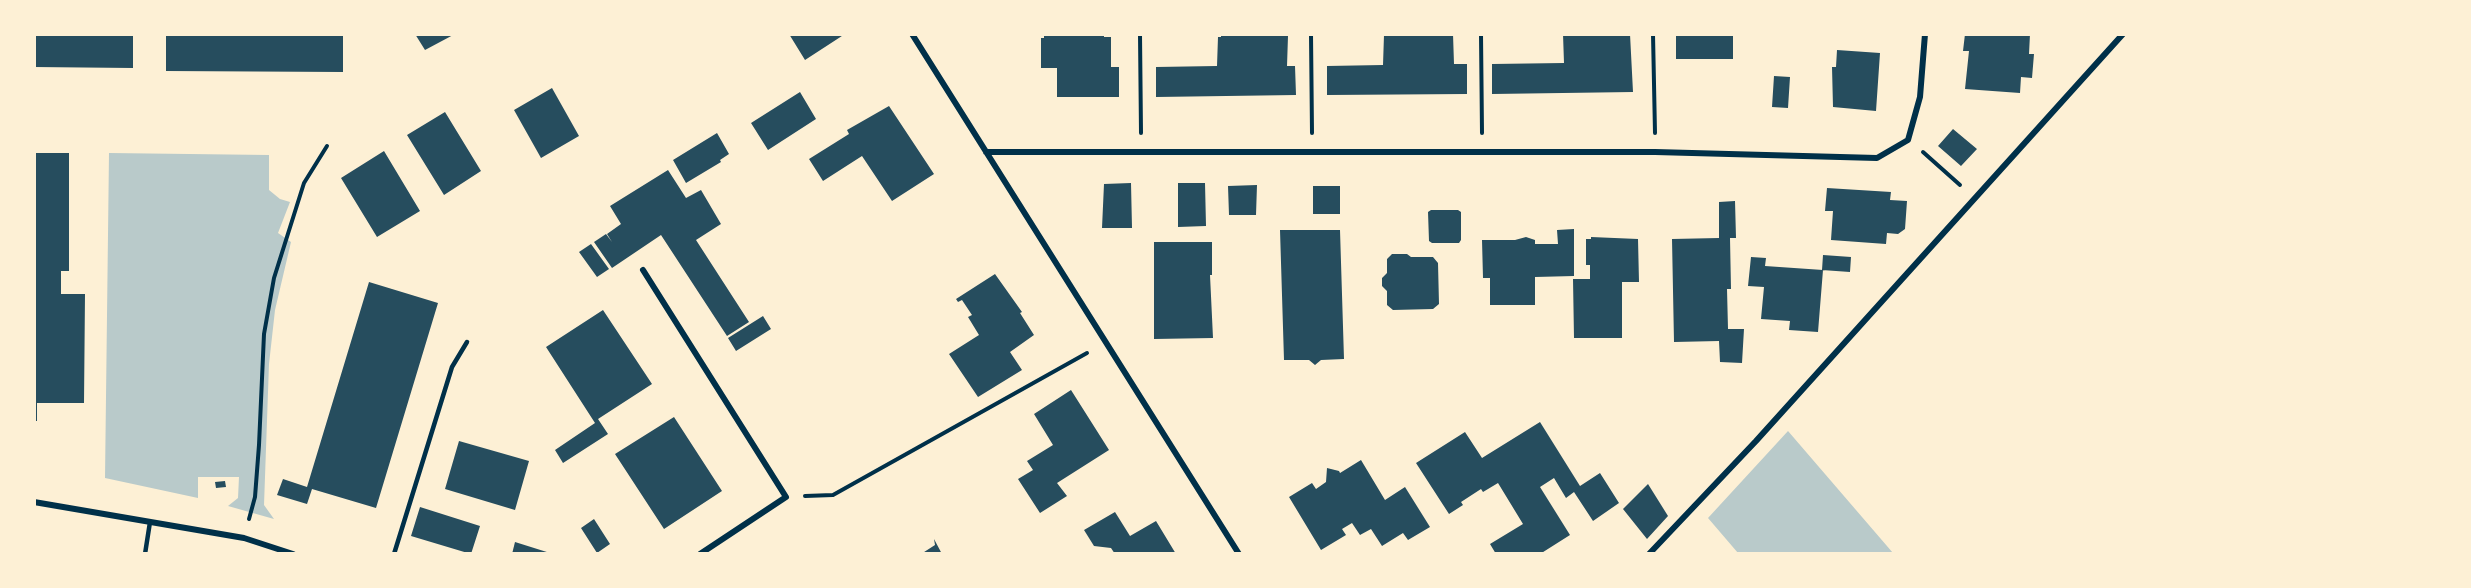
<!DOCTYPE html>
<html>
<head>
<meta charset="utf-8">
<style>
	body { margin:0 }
	#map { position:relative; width:2471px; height:588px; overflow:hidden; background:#fdf0d5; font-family:Helvetica,sans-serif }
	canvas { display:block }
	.frame { position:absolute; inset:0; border:36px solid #fdf0d5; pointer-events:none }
</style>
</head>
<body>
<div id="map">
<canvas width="2471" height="588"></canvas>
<div class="frame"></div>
</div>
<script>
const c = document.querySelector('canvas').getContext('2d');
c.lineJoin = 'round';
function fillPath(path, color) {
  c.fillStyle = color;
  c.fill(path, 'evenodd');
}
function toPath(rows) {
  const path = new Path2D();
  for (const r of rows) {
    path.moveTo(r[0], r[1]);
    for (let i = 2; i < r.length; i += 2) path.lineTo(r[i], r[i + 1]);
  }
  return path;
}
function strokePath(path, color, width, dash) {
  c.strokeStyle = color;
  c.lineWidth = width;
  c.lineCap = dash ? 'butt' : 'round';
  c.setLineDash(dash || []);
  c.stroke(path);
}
fillPath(toPath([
	[109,153,269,155,269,190,280,199,290,202,278,233,291,242,275,310,269,364,264,505,274,519,228,506,238,498,239,477,198,477,198,498,105,478],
	[1788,431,1893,553,1738,553,1708,518]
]), '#b9caca');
fillPath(toPath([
	[34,34,133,34,133,68,34,67],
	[166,34,343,34,343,72,166,71],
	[415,34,455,34,425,50],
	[789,34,845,34,805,60],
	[1044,34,1104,34,1104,37,1111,37,1111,67,1119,67,1119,97,1057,97,1057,68,1041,68,1041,38,1044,38],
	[1221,34,1288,36,1287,66,1295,66,1296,95,1156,97,1156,67,1217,66,1218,37,1221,37],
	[1386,34,1453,34,1454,64,1467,64,1467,94,1327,95,1327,66,1383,65,1384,35],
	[1563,34,1630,34,1633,92,1492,94,1492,64,1564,63],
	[1682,34,1733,34,1733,59,1676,59,1676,36],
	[1965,34,2030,34,2029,54,2034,54,2032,78,2021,77,2020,93,1965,89,1969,51,1963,51],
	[1837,50,1880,53,1876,111,1833,107,1832,67,1836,67],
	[1774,76,1790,77,1788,108,1772,107],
	[552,88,579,136,541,158,514,110],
	[800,92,816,119,768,150,751,123],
	[889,106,934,174,892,201,862,156,823,181,809,159,849,134,847,130],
	[445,112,481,171,444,195,407,135],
	[1953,129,1977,149,1961,166,1938,146],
	[717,133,729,154,720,160,721,162,686,183,673,160],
	[384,151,420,211,377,237,341,178],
	[34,153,69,153,69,271,61,271,61,294,85,294,84,403,37,403,37,421,34,421],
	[668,170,686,198,701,190,721,224,696,240,749,322,727,336,661,235,612,268,594,242,606,234,612,242,607,234,621,224,610,206],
	[1131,183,1132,228,1102,228,1104,184],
	[1178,183,1205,183,1206,226,1178,227],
	[1257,185,1256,215,1229,215,1228,186],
	[1313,186,1340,186,1340,214,1313,214],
	[1827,188,1891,192,1890,200,1907,201,1905,229,1898,234,1887,233,1886,244,1831,240,1833,211,1825,211],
	[1735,201,1736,238,1730,238,1731,289,1727,289,1728,329,1744,329,1742,363,1720,362,1719,341,1674,342,1672,239,1719,238,1719,202],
	[1431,210,1458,210,1461,212,1461,240,1459,243,1432,243,1429,241,1428,212],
	[1574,229,1574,276,1535,277,1535,305,1490,305,1490,278,1483,278,1482,240,1515,240,1526,237,1535,240,1535,244,1558,244,1557,230],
	[1280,230,1340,230,1344,359,1321,360,1315,365,1309,360,1284,360],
	[1591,237,1638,239,1639,282,1622,282,1622,338,1574,338,1573,279,1590,279,1590,265,1586,265,1586,239,1591,239],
	[1154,242,1212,242,1212,275,1210,275,1213,338,1154,339],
	[591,244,609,269,597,277,579,252],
	[1392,254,1407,254,1411,257,1433,257,1438,263,1439,304,1433,309,1393,310,1387,305,1387,291,1382,286,1382,278,1387,273,1387,259],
	[1823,255,1851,257,1850,272,1822,270],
	[1751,257,1766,258,1765,266,1823,270,1818,332,1789,330,1790,321,1761,319,1764,287,1748,286],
	[995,274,1022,312,1020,313,1034,335,1010,352,1022,370,978,397,949,354,979,335,968,317,972,315,962,300,958,302,956,299],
	[369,282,438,303,376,508,312,489,307,504,277,495,283,479,307,487],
	[603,310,652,384,598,419,608,434,563,463,555,450,595,423,546,347],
	[763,316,771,329,736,351,728,338],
	[1071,390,1109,450,1057,483,1067,496,1040,513,1018,479,1033,470,1027,461,1053,445,1034,414],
	[674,417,722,491,664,529,615,454],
	[1540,422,1580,486,1600,473,1619,503,1593,521,1574,492,1566,498,1554,478,1540,487,1570,535,1540,554,1496,554,1490,544,1523,524,1498,483,1483,492,1481,489,1461,502,1463,505,1449,514,1416,463,1465,432,1482,458],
	[459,441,529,461,515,510,445,489],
	[1361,460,1385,500,1405,487,1430,527,1408,540,1403,533,1382,546,1371,529,1360,535,1352,523,1342,529,1346,535,1321,550,1289,497,1312,483,1316,489,1326,482,1327,468,1339,471,1340,473],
	[225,481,226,487,216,488,215,482],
	[1648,484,1668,516,1647,539,1623,509],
	[420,507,480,526,471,554,411,536],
	[1115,512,1130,536,1156,521,1176,554,1115,554,1111,548,1094,546,1084,530],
	[594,519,610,544,597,553,581,528],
	[934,539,942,554,921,554,935,545],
	[515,542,550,553,550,554,512,554]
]), '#264d5e');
strokePath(toPath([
	[1140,34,1141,133],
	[1311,34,1312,133],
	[1481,34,1482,133],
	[1653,34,1655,133],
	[1923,152,1960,185],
	[805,496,833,495,1087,353],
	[249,519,255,497,259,445,264,334,274,278,304,183,327,146]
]), '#003049', 4);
strokePath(toPath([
	[145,554,150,522],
	[394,554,452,367,467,342]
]), '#003049', 4.5);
strokePath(toPath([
	[912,34,1239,554],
	[986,152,1655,152,1877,158,1908,140,1920,97,1925,34],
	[643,270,786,497,700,554],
	[34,502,244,538,293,554],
	[1649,554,1756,441,2123,34]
]), '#003049', 6);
</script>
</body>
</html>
